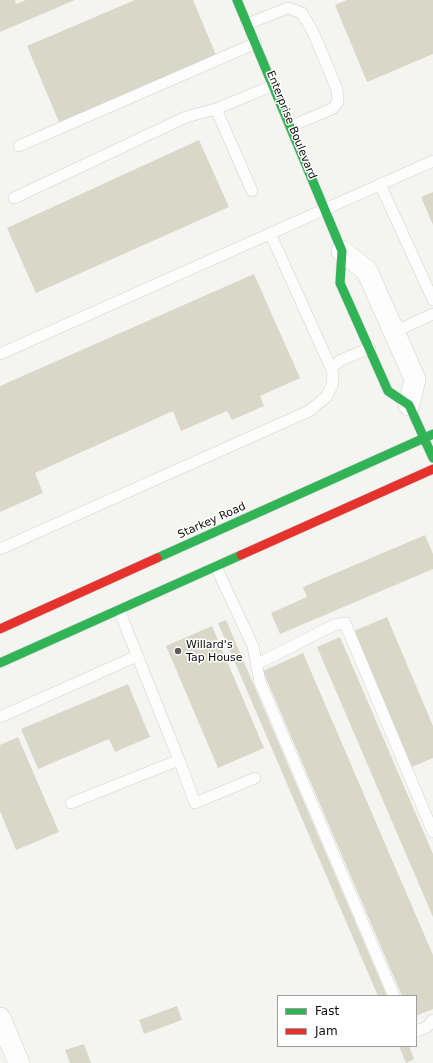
<!DOCTYPE html>
<html>
<head>
<meta charset="utf-8">
<style>
	body { margin:0 }
	#map { position:relative; width:433px; height:1063px; overflow:hidden; background:#f4f4f1; font-family:"DejaVu Sans",sans-serif }
	canvas { display:block }
	.legend { position:absolute; left:277px; top:995px; width:140px; height:52px; box-sizing:border-box; background:#fff; border:1px solid #9e9e9d; margin:0; padding:5px 7px; list-style:none; font-size:12px; color:#0c0c0b }
	.legend li { display:flex; align-items:center; gap:8px; height:20px }
	.legend b { width:20px; border:1px solid #9e9e9d }
</style>
</head>
<body>
<div id="map">
<canvas width="433" height="1063"></canvas>
<ul class="legend">
<li><b style="height:5px;background:#30b455"></b>Fast</li>
<li><b style="height:5px;background:#e5322d"></b>Jam</li>
</ul>
</div>
<script>
const c = document.querySelector('canvas').getContext('2d');
c.lineJoin = 'round';
function fillPath(path, color) {
  c.fillStyle = color;
  c.fill(path, 'evenodd');
}
function toPath(rows) {
  const path = new Path2D();
  for (const r of rows) {
    path.moveTo(r[0], r[1]);
    for (let i = 2; i < r.length; i += 2) path.lineTo(r[i], r[i + 1]);
  }
  return path;
}
function strokePath(path, color, width, dash) {
  c.strokeStyle = color;
  c.lineWidth = width;
  c.lineCap = dash ? 'butt' : 'round';
  c.setLineDash(dash || []);
  c.stroke(path);
}
function write(font, color, halo, rows, align = 'center') {
  c.font = font + ' "DejaVu Sans",sans-serif';
  c.lineWidth = 3;
  c.setLineDash([]);
  c.textBaseline = 'middle';
  c.strokeStyle = halo;
  c.fillStyle = color;
  for (const [text, x, y, turn = 0] of rows) {
    c.save();
    c.translate(x, y);
    c.rotate((+turn || 0) * Math.PI / 180);
    c.textAlign = isNaN(turn) ? turn : align;
    if (halo) c.strokeText(text, 0, 0);
    c.fillText(text, 0, 0);
    c.restore();
  }
}
fillPath(toPath([
	[0,0,15,0,16,4,26,0,75,0,0,32],
	[135,0,193,0,216,55,59,122,27,46],
	[347,0,433,0,433,54,367,82,335,5],
	[199,140,229,207,36,293,7,228],
	[433,192,433,225,421,197],
	[254,274,300,378,260,396,264,406,232,420,227,411,181,431,173,411,35,473,43,493,0,512,0,386],
	[425,535,433,554,433,569,280,634,271,613,307,597,303,587],
	[387,617,433,726,433,758,412,767,354,631],
	[226,620,387,996,378,996,218,623],
	[212,626,264,748,218,768,166,646],
	[340,637,433,854,433,917,317,647],
	[303,653,433,955,433,1009,416,1016,416,996,402,996,263,671],
	[128,684,150,737,115,752,109,739,38,769,21,729],
	[18,737,59,832,16,850,0,811,0,745],
	[177,1006,182,1020,144,1034,139,1020],
	[84,1044,91,1063,70,1063,65,1050],
	[399,1046,409,1046,414,1059,406,1063]
]), '#d9d8c8');
const lane = toPath([
	[247,24,288,8,302,13,313,32,337,89,338,102,332,109,291,126],
	[19,146,256,43],
	[380,184,433,300],
	[252,191,216,109,274,85],
	[14,198,186,117,216,109],
	[270,233,331,368],
	[394,332,433,314],
	[0,354,433,161],
	[0,549,309,411,326,397,332,386,333,375,331,368,341,360,370,348],
	[216,567,253,646,260,682,394,996],
	[257,664,334,625,345,623,433,832],
	[0,717,137,656],
	[179,760,195,803,255,778],
	[71,803,179,760,119,610],
	[416,1031,427,1027,433,1020]
]);
const street = toPath([
	[342,251,367,271,415,379,409,405],
	[0,1018,19,1063]
]);
const fast = toPath([
	[237,0,342,251,340,283,388,391,409,405,433,458],
	[157,558,433,434],
	[0,663,241,555]
]);
const jam = toPath([
	[241,555,433,469],
	[0,629,157,558]
]);
strokePath(lane, '#d1d1cf', 12);
strokePath(street, '#d1d1cf', 22);
strokePath(fast, '#d1d1cf', 10);
strokePath(jam, '#d1d1cf', 10);
strokePath(lane, '#fdfdfd', 11);
strokePath(street, '#fdfdfd', 21);
strokePath(fast, '#30b455', 9);
strokePath(jam, '#e5322d', 9);
for (const [x, y, r, color] of [
	[178,651,4,"#5d5d5c"]
]) {
  const dot = new Path2D();
  dot.arc(x, y, r, 0, 2 * Math.PI);
  c.fillStyle = color;
  c.fill(dot);
  strokePath(dot, '#fff', 1.5);
}
write('11px', '#0c0c0b', '#fff', [
	["Enterprise Boulevard",291,125,68],
	["Starkey Road",212,521,-24]
]);
write('11px', '#0c0c0b', '#fff', [
	["Willard's",186,645],
	["Tap House",186,658]
], 'left');
</script>
</body>
</html>
